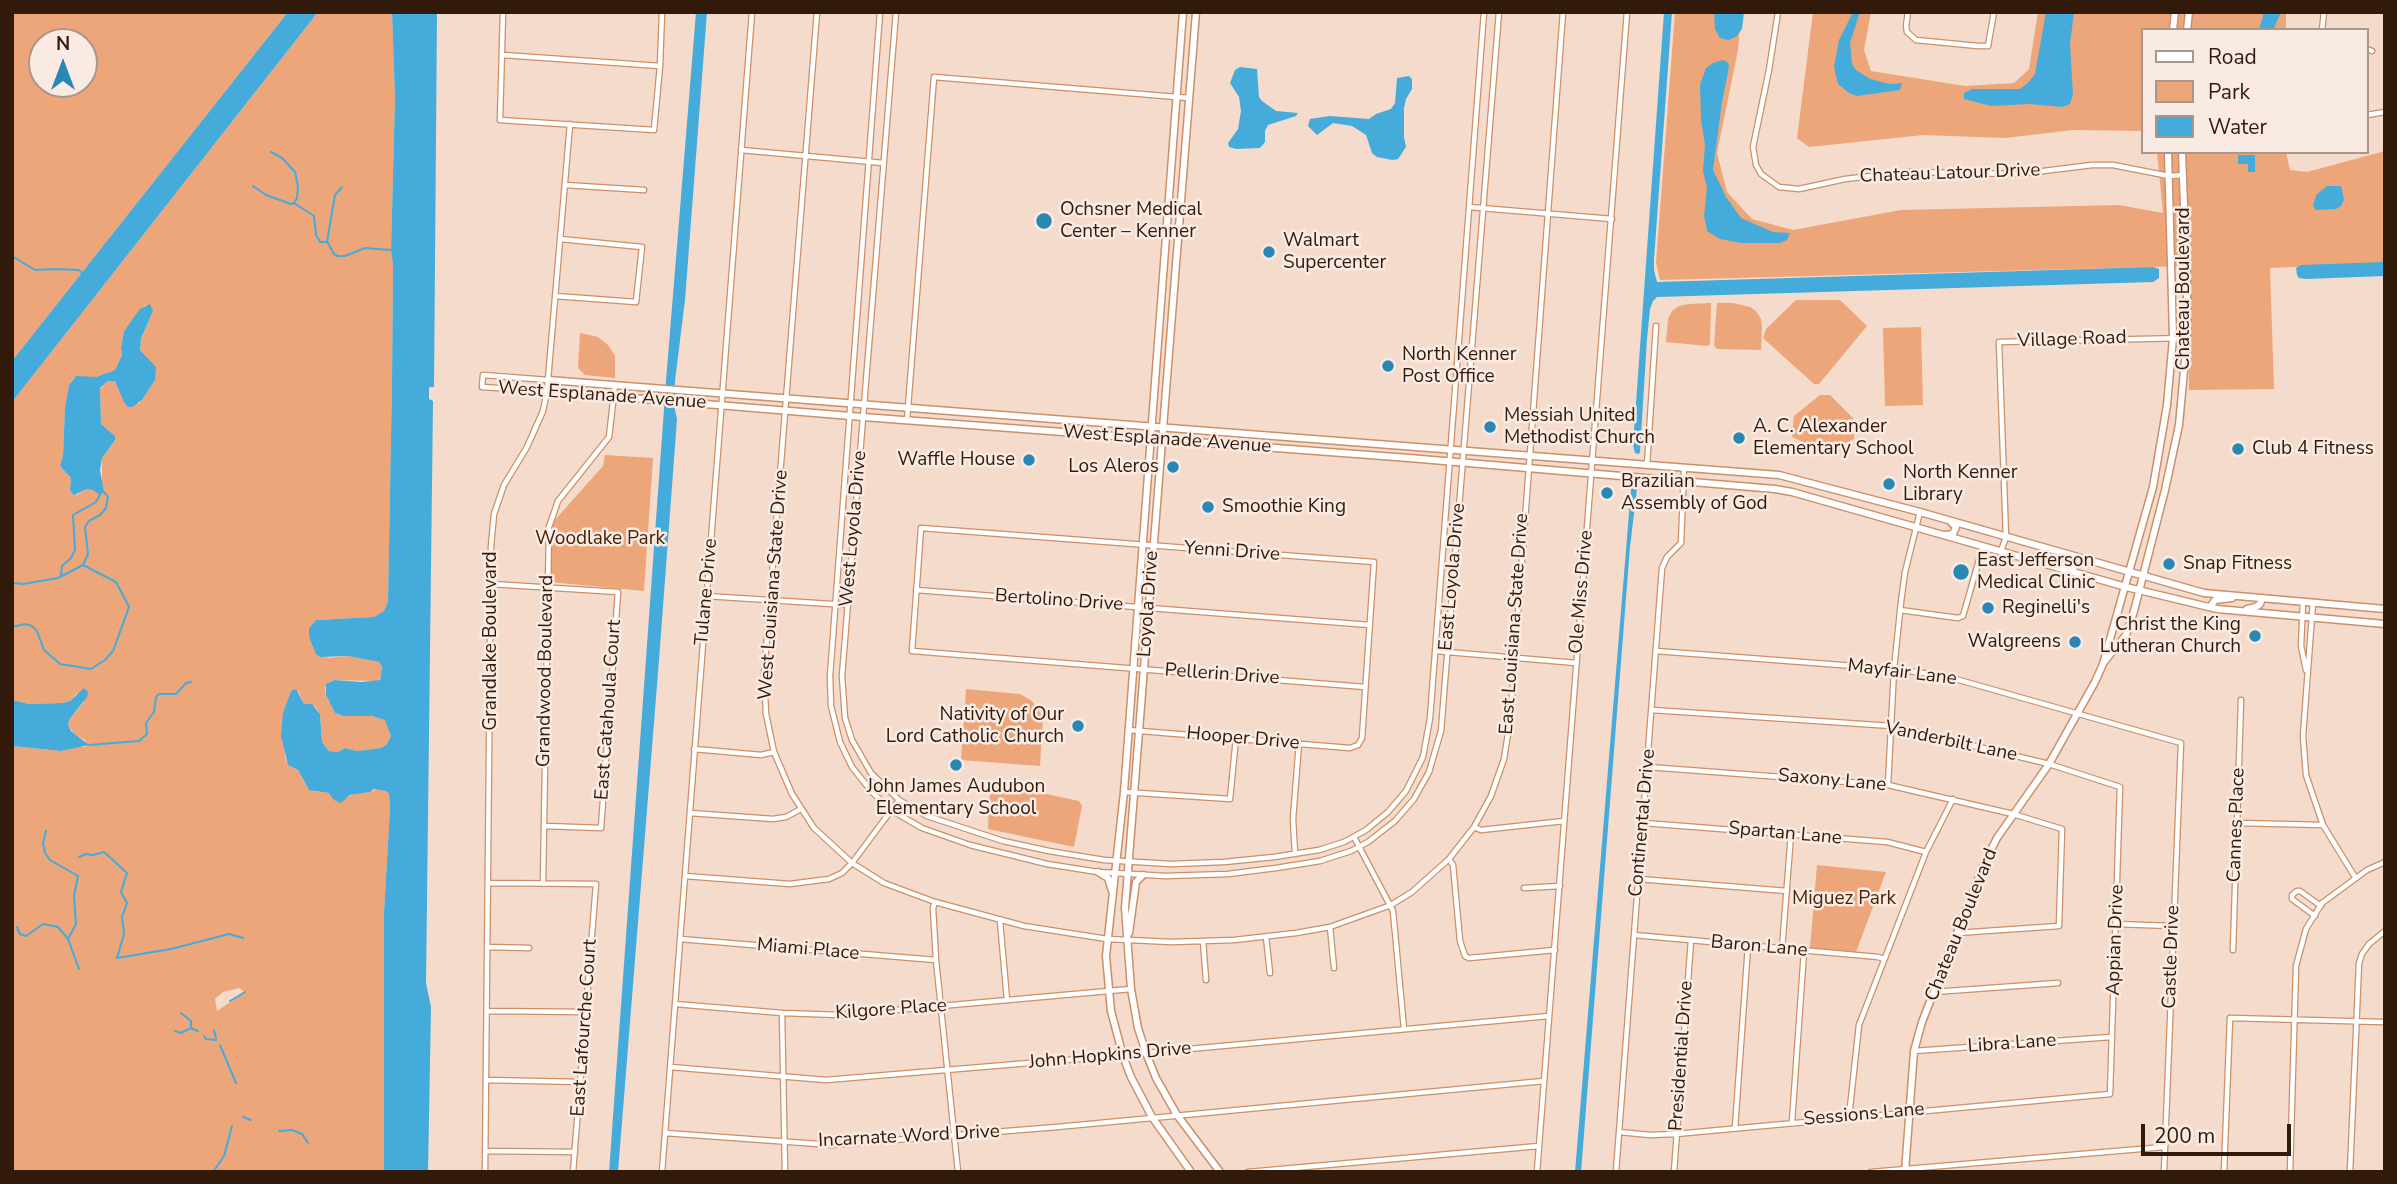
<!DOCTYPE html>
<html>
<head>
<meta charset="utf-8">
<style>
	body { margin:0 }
	#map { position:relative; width:2397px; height:1184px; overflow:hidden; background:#f5dbcb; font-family:"Nunito Sans",sans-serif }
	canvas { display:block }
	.frame { position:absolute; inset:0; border:14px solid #311a0a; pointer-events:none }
	.legend { position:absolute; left:2141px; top:28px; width:228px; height:126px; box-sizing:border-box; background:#f9ebe3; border:2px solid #a9978c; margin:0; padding:9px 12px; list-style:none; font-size:21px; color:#311a0a }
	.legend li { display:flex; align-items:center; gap:14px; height:35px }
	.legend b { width:35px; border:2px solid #a9978c }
	.north { position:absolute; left:28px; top:28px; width:70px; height:70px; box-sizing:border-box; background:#f9ebe3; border:2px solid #a9978c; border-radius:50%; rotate:0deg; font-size:19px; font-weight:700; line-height:28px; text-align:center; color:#311a0a }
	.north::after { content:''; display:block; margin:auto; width:24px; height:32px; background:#2888b3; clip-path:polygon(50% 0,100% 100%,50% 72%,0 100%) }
	.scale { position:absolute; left:2141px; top:1124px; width:150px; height:32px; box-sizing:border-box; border:4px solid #311a0a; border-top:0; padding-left:9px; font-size:21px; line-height:24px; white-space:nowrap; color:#311a0a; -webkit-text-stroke:5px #f9ebe3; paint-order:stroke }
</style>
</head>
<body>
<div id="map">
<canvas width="2397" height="1184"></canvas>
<div class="frame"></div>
<ul class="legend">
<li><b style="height:9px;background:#fff"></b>Road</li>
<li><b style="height:19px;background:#eda679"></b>Park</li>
<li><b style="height:19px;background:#45abdb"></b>Water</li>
</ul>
<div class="north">N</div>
<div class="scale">200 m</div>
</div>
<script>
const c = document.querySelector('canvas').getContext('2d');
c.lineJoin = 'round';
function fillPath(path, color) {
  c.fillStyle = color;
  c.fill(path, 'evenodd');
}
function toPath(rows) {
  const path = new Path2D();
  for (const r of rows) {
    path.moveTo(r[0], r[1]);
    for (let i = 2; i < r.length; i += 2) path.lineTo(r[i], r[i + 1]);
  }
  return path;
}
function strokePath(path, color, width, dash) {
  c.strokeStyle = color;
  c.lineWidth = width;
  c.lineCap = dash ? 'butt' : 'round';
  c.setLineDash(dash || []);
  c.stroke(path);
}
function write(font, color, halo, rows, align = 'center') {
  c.font = font + ' "Nunito Sans",sans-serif';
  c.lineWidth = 5;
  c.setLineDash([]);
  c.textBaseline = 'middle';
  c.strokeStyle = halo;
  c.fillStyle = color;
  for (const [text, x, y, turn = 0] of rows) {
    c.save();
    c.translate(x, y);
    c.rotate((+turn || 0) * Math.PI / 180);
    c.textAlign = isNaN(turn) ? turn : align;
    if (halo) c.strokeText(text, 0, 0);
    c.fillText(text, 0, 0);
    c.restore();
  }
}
fillPath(toPath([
	[12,12,288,12,12,361,14,75],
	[42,42,84,42,84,84,42,84],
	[318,12,392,12,395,98,391,250,393,265,392,383,388,601,384,611,374,617,316,620,309,628,309,637,328,658,348,656,379,662,382,667,380,679,376,681,334,680,329,682,325,687,326,695,335,713,343,716,372,716,386,720,391,736,387,744,381,748,357,751,345,748,338,752,329,751,322,742,320,714,315,706,304,704,298,691,291,691,283,713,285,757,288,765,298,770,307,787,314,791,330,793,338,802,354,794,370,792,377,789,386,791,389,794,390,809,384,912,384,1172,12,1172,12,746,61,751,74,746,86,747,85,740,74,734,68,724,69,720,84,702,77,693,70,701,62,703,29,704,12,700,12,402],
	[145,305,153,311,141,340,140,350,155,367,155,380,139,404,121,394,115,381,108,381,100,389,101,424,115,436,115,440,102,458,102,488,87,489,76,495,70,490,71,478,60,466,63,455,65,407,69,385,74,378,96,377,115,370,122,355,121,347,124,331],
	[239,988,245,992,217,1011,215,999,223,992],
	[1675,12,1741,12,1738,50,1717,153,1727,192,1752,219,1793,230,1901,210,2119,205,2163,213,2157,152,2286,152,2290,170,2307,172,2385,151,2385,263,2270,268,2274,389,2189,390,2189,266,1660,280,1656,263],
	[1813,12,1871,12,1864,50,1871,71,1965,86,2014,83,2029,69,2038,12,2286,12,2286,30,2143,30,2143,131,2073,130,2005,138,1924,135,1809,147,1797,138],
	[1796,300,1840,300,1867,326,1819,384,1814,384,1763,338,1766,329],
	[1711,303,1710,344,1707,346,1666,342,1668,319,1672,311,1679,306,1689,304],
	[1717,303,1733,303,1750,307,1756,311,1761,319,1762,327,1761,350,1717,349,1714,345],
	[1921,327,1923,405,1885,406,1883,328],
	[580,333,598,337,608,345,615,356,615,378,585,375,578,368],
	[1820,395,1830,395,1853,418,1854,439,1839,446,1826,449,1814,447,1792,437,1794,416],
	[605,455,653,458,644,591,550,582,553,522,603,466],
	[966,689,1020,694,1032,701,1043,717,1040,766,961,760],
	[995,783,1079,801,1082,806,1074,847,988,829,989,800,992,786],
	[1817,865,1886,872,1856,952,1810,948]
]), '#eda679');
fillPath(toPath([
	[288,12,318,12,12,402,12,361],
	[392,12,437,12,434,387,429,387,429,399,433,401,426,983,431,1007,428,1172,384,1172,384,912,390,809,389,794,386,791,374,789,370,792,350,795,341,803,334,800,329,793,309,790,298,770,288,765,281,736,283,713,291,691,296,689,304,704,312,704,320,714,322,742,329,751,338,752,345,748,357,751,381,748,387,744,391,736,385,720,372,716,343,716,335,713,326,695,326,684,334,680,362,682,380,680,382,667,379,662,348,656,320,657,316,654,309,637,309,628,316,620,374,617,384,611,388,601,392,383,393,265,391,250,395,98],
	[696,12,707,12,685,300,675,381,674,405,677,419,659,660,618,1172,609,1172,666,381],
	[1664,12,1672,12,1654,259,1654,270,1657,282,2153,267,2159,269,2159,278,2153,282,1657,297,1653,301,1650,309,1647,339,1640,452,1639,454,1635,453,1633,445],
	[1714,12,1744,12,1742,29,1736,37,1728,40,1720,38,1715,29],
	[1853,12,1860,12,1850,43,1852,64,1856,70,1870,79,1890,84,1902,83,1900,90,1857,96,1849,93,1838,84,1834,67,1839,40],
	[2046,12,2074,12,2070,44,2073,95,2070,104,2062,107,2029,104,1991,106,1964,99,1964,93,1972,89,2020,89,2028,83,2035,74],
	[2264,12,2281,12,2273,30,2259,30],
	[1723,60,1728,63,1729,67,1722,102,1713,170,1726,197,1741,218,1773,232,1790,233,1787,240,1779,243,1741,243,1720,239,1707,231,1706,225,1704,216,1707,188,1703,171,1705,145,1701,120,1700,85,1706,68,1713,63],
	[1240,67,1257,69,1259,97,1262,101,1276,111,1298,113,1296,116,1268,125,1265,131,1265,142,1260,148,1236,149,1229,147,1228,143,1238,129,1241,111,1239,97,1230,83,1235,70],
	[1409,76,1412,79,1412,89,1406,99,1404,108,1404,137,1406,147,1398,159,1392,160,1377,157,1372,153,1366,135,1352,126,1333,123,1317,135,1308,126,1310,119,1330,116,1369,119,1376,114,1391,109,1395,103,1397,78],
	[2238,155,2255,155,2255,172,2248,172,2248,164,2238,164],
	[2327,186,2341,186,2344,200,2341,206,2336,209,2316,210,2313,206,2316,195],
	[2385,262,2385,276,2306,279,2299,278,2297,275,2296,268,2301,265],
	[150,304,153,311,141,339,140,350,156,367,155,380,142,400,132,407,128,407,124,402,115,381,108,381,100,388,101,424,115,436,115,440,102,458,100,470,104,492,100,495,93,490,87,489,74,495,70,490,71,478,60,466,63,455,65,407,69,385,76,376,96,377,115,370,122,355,121,347,124,331,140,309],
	[1635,487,1637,489,1630,547,1581,1172,1575,1172,1631,489],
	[84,688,88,692,87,697,69,720,68,724,71,731,89,745,61,751,12,746,12,700,29,704,62,703,70,701]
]), '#45abdb');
strokePath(toPath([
	[253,186,266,195,291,204,294,203,297,198,298,186,295,172,282,158,271,152],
	[294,203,314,216,316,235,320,242,327,242,335,195,342,187],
	[328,243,334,254,338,256,345,256,365,248,391,250],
	[12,256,35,270,57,269,79,270,82,273],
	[61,575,62,566,71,558,75,550,73,515,96,502,100,495],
	[12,583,23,584,58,578,83,565,88,554,85,527,89,521,100,515,106,508,108,497,104,492],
	[12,627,25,624,32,626,37,631,44,650,60,664,91,669,105,660,113,651,129,607,116,582,83,565],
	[89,745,139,741,147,734,146,723,154,712,156,697,159,694,176,694,186,683,191,682],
	[46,831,43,843,45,853,50,860,78,876,74,896,76,924,68,939],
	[79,857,86,854,93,855,104,852,127,873,121,892,127,903,122,917,124,934,117,958,171,949,229,934,243,938],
	[17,927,20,934,26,936,43,924,58,927,68,939,79,969],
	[230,1001,245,992],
	[181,1013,191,1021,191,1028],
	[214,1030,216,1038],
	[175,1031,181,1033,191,1028,198,1031],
	[204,1036,206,1039,216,1040],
	[220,1045,236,1083],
	[243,1117,251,1120],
	[279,1131,292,1130,302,1134,308,1143],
	[213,1172,224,1156,232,1126]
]), '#45abdb', 2);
const street = toPath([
	[503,12,500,120,654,130,660,66,662,12],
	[817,12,764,675,766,714,774,752,792,794,814,828,852,863,884,883,935,902,1024,926,1107,939,1172,942,1234,940,1296,933,1330,927,1391,905,1412,892,1449,859,1474,827,1491,796,1504,759,1510,721,1563,12],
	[880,12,830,676,831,706,840,742,852,767,872,792,891,810,922,828,970,845,1047,864,1098,872,1165,876,1228,874,1276,868,1320,861,1351,851,1368,842,1395,821,1414,799,1429,772,1441,731,1499,12],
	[896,12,842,676,845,718,852,740,871,773,899,800,927,816,1003,841,1049,851,1104,860,1171,864,1224,862,1274,857,1319,850,1344,842,1366,830,1388,812,1406,791,1423,757,1430,718,1484,12],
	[1778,12,1769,70,1753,147,1756,165,1761,174,1779,187,1799,189,1845,179,1907,172,2019,174,2092,165,2113,165,2169,176,2183,175],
	[1908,12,1906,26,1907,32,1916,40,1978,46,1988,46,1994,12],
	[2322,30,2324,12],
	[2367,49,2372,51],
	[503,55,660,66],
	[2367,115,2385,112],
	[741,150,883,163],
	[565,185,644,190],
	[1469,207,1612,219],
	[555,296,636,302,642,247,560,239],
	[547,391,482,387,483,375,548,380],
	[907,420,934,77,1189,98],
	[1647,465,1656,326],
	[2001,551,2006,537,1999,342,2187,338],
	[492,584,618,592,601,828,545,826],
	[916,590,1370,625],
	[706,596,847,605],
	[2303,602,2301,646,2306,670],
	[2313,602,2303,736,2306,775,2323,825,2355,877],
	[1900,610,1958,618,1963,616,1983,546],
	[1436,651,1576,663],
	[1656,651,1894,669,1945,676,2181,743,2164,1172],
	[1128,730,1350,748,1358,745,1362,738,1374,562,921,528,912,651,1365,687],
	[694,749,761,755,774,752],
	[1648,767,1888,785,2013,814,2062,829,2059,926,1957,933],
	[1888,785,1894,669,1901,602,1905,572,1920,512],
	[1124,792,1230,799,1236,738],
	[690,813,773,819,786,817,801,809],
	[1644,823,1887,842,1926,852],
	[2238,823,2323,825],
	[1474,827,1481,830,1564,821],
	[1354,837,1393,911,1404,1029],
	[1295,854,1293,819,1299,743],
	[1449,859,1453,865,1460,941,1465,956,1469,958,1555,950],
	[685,876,790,884,829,879,842,873,852,863,899,800],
	[1639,879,1787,891],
	[489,883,596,884,573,1172],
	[543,883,549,527,558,501,609,437,615,385],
	[1524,888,1560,886],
	[935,902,933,908,936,960,958,1172],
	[2315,916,2292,899,2292,895,2297,891,2300,891,2321,906],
	[1000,921,1007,1000],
	[2116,924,2173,926],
	[1330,927,1334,968],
	[1634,935,1878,957,1884,959],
	[1266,937,1270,973],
	[680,939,936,960],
	[1203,941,1206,980],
	[488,947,529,948],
	[1782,949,1791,834],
	[2233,950,2241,700],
	[1934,992,2058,983],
	[675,1004,782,1013,840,1015,1131,989],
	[487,1011,586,1012],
	[782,1013,785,1172],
	[1914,1051,2111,1037],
	[670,1067,826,1080,1113,1056,1549,1016],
	[486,1080,581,1082],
	[1849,1117,1859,1025,1926,852,1953,799],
	[1792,1122,1804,951],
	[1735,1128,1748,946],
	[1619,1132,1650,1135,1676,1134,2110,1094,2120,787,2049,764,1892,726,1652,710],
	[665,1133,832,1145,1057,1127,1544,1081],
	[485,1151,575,1152],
	[485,1172,491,546,494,514,504,485,527,447,543,411,547,391,570,124],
	[662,1172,752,12],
	[1248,1172,1539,1146],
	[1537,1172,1627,12],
	[1616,1172,1662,568,1667,557,1681,543,1684,469],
	[1674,1172,1691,940],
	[1871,1172,2164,1147],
	[2224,1172,2230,1018,2383,1022],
	[2290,1172,2296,966,2306,929,2322,903,2367,870,2385,862],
	[2350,1172,2359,963,2362,954,2369,944,2385,931]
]);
const secondary = toPath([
	[1183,12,1124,792,1106,956,1111,1011,1123,1056,1131,1077,1152,1117,1191,1172],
	[1196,12,1125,908,1131,989,1138,1028,1146,1053,1156,1078,1177,1115,1220,1172],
	[2173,30,2175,12],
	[2187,30,2189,12],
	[548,380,1779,475,1920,512,2204,593,2385,609],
	[547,391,863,417,1409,458,1775,489,1792,492,2126,587,2217,609,2385,624],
	[1945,535,1953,534,1956,527,1950,521],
	[2072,570,2078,562,2089,563],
	[2210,607,2215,600,2232,598],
	[2247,609,2256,607,2260,604,2262,598],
	[2104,662,2126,635,2134,611,2165,490,2179,425,2187,338,2187,285,2182,152],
	[1098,872,1108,878,1112,891],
	[1129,933,1136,882,1143,875],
	[1905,1172,1914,1051,1922,1022,1984,864,1997,838,2049,764,2095,682,2103,664,2153,487,2167,405,2173,338,2168,152]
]);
strokePath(street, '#cc8f68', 7);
strokePath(secondary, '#cc8f68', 9);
strokePath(street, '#fff', 4.5);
strokePath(secondary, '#fff', 6);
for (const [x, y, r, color] of [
	[1044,221,9,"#2888b3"],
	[1269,252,7,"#2888b3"],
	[1388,366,7,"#2888b3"],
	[1490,427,7,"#2888b3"],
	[1739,438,7,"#2888b3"],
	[2238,449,7,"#2888b3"],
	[1029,460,7,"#2888b3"],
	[1173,467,7,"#2888b3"],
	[1889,484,7,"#2888b3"],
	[1607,493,7,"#2888b3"],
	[1208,507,7,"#2888b3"],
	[2169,564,7,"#2888b3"],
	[1961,572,9,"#2888b3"],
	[1988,608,7,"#2888b3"],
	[2255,636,7,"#2888b3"],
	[2075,642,7,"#2888b3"],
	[1078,726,7,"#2888b3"],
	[956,765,7,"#2888b3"]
]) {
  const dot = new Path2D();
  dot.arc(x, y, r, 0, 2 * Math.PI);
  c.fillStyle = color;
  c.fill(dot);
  strokePath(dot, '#f9ebe3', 2.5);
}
write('19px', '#311a0a', '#f9ebe3', [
	["Chateau Latour Drive",1950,174,-2],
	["Chateau Boulevard",2184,289,-90],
	["Village Road",2072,340,-2],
	["West Esplanade Avenue",602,396,4],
	["West Esplanade Avenue",1167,440,4],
	["West Loyola Drive",854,529,-85],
	["Yenni Drive",1232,552,4],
	["East Loyola Drive",1453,577,-85],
	["West Louisiana State Drive",774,585,-86],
	["Tulane Drive",707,592,-85],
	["Ole Miss Drive",1582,592,-85],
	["Bertolino Drive",1059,601,4],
	["Loyola Drive",1149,604,-86],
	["East Louisiana State Drive",1515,624,-86],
	["Grandlake Boulevard",491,641,-90],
	["Grandwood Boulevard",546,671,-89],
	["Mayfair Lane",1902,673,7],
	["Pellerin Drive",1222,675,4],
	["East Catahoula Court",609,710,-86],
	["Hooper Drive",1243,739,5],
	["Vanderbilt Lane",1951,742,12],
	["Saxony Lane",1832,781,5],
	["Continental Drive",1643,823,-85],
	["Cannes Place",2237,825,-88],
	["Spartan Lane",1785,834,5],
	["Chateau Boulevard",1962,925,-68],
	["Appian Drive",2116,940,-88],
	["Baron Lane",1759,947,5],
	["Miami Place",808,950,5],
	["Castle Drive",2172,957,-88],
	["Kilgore Place",891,1010,-4],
	["East Lafourche Court",585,1028,-86],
	["Libra Lane",2012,1044,-4],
	["John Hopkins Drive",1110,1056,-5],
	["Presidential Drive",1682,1056,-86],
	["Sessions Lane",1864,1115,-5],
	["Incarnate Word Drive",909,1137,-3]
]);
write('19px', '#311a0a', '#f9ebe3', [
	["Ochsner Medical",1060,210],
	["Center – Kenner",1060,232],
	["Walmart",1283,241],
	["Supercenter",1283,263],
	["North Kenner",1402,355],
	["Post Office",1402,377],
	["Messiah United",1504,416],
	["Methodist Church",1504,438],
	["A. C. Alexander",1753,427],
	["Elementary School",1753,449],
	["Club 4 Fitness",2252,449],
	["Waffle House",1015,460,"right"],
	["Los Aleros",1159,467,"right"],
	["North Kenner",1903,473],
	["Library",1903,495],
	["Brazilian",1621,482],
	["Assembly of God",1621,504],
	["Smoothie King",1222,507],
	["East Jefferson",1977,561],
	["Medical Clinic",1977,583],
	["Snap Fitness",2183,564],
	["Reginelli's",2002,608],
	["Christ the King",2241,625,"right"],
	["Lutheran Church",2241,647,"right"],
	["Walgreens",2061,642,"right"],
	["Nativity of Our",1064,715,"right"],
	["Lord Catholic Church",1064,737,"right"],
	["John James Audubon",956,787,"center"],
	["Elementary School",956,809,"center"]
], 'left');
write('19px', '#492206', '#f9ebe3', [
	["Woodlake Park",600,539],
	["Miguez Park",1844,899]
]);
</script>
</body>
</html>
